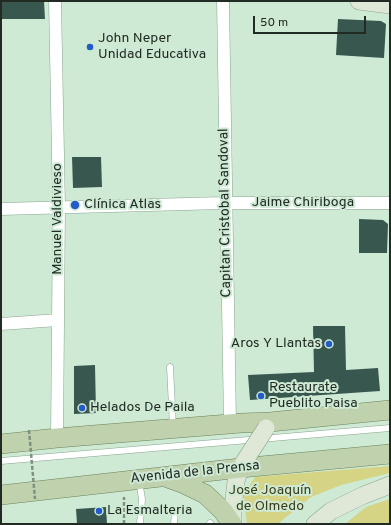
<!DOCTYPE html>
<html>
<head>
<meta charset="utf-8">
<style>
	body { margin:0 }
	#map { position:relative; width:391px; height:525px; overflow:hidden; background:#cee9d4; font-family:Overpass,sans-serif }
	canvas { display:block }
	.frame { position:absolute; inset:0; border:2px solid #212b23; pointer-events:none }
	.scale { position:absolute; left:253px; top:16px; width:113px; height:18px; box-sizing:border-box; border:2px solid #212b23; border-top:0; padding-left:5px; font-size:12px; line-height:14px; white-space:nowrap; color:#212b23; -webkit-text-stroke:3px #cee9d4; paint-order:stroke }
</style>
</head>
<body>
<div id="map">
<canvas width="391" height="525"></canvas>
<div class="frame"></div>
<div class="scale">50 m</div>
</div>
<script>
const c = document.querySelector('canvas').getContext('2d');
c.lineJoin = 'round';
function fillPath(path, color) {
  c.fillStyle = color;
  c.fill(path, 'evenodd');
}
function toPath(rows) {
  const path = new Path2D();
  for (const r of rows) {
    path.moveTo(r[0], r[1]);
    for (let i = 2; i < r.length; i += 2) path.lineTo(r[i], r[i + 1]);
  }
  return path;
}
function strokePath(path, color, width, dash) {
  c.strokeStyle = color;
  c.lineWidth = width;
  c.lineCap = dash ? 'butt' : 'round';
  c.setLineDash(dash || []);
  c.stroke(path);
}
function write(font, color, halo, rows, align = 'center') {
  c.font = font + ' Overpass,sans-serif';
  c.lineWidth = 4;
  c.setLineDash([]);
  c.textBaseline = 'middle';
  c.strokeStyle = halo;
  c.fillStyle = color;
  for (const [text, x, y, turn = 0] of rows) {
    c.save();
    c.translate(x, y);
    c.rotate((+turn || 0) * Math.PI / 180);
    c.textAlign = isNaN(turn) ? turn : align;
    if (halo) c.strokeText(text, 0, 0);
    c.fillText(text, 0, 0);
    c.restore();
  }
}
fillPath(toPath([
	[390,466,390,473,341,485,311,497,280,522,280,524,247,524,243,495,255,477],
	[390,499,390,524,345,524,366,507]
]), '#d4d484');
fillPath(toPath([
	[1,1,44,1,45,19,1,19],
	[338,19,381,21,386,24,384,58,336,55],
	[72,157,101,157,102,187,73,188],
	[359,219,383,220,388,224,387,253,359,253],
	[313,326,345,326,346,370,378,368,380,391,250,400,248,375,314,372],
	[95,365,96,413,74,414,74,366],
	[106,507,107,524,77,524,76,509]
]), '#38584f');
const lane = toPath([
	[170,367,173,427],
	[1,461,390,428],
	[139,481,142,499,140,524],
	[174,524,175,511],
	[210,524,210,523]
]);
const street = toPath([
	[55,1,59,207,57,438],
	[223,1,230,424],
	[1,209,223,203,390,203],
	[1,324,58,320]
]);
const secondary = toPath([
	[359,1,390,5],
	[233,524,233,508,236,481,240,468,244,462],
	[315,524,331,511,364,495,390,485]
]);
const primary = toPath([
	[1,444,57,438,241,423,270,422,390,410],
	[168,478,182,483,205,494,223,511,232,524],
	[1,495,240,468,390,454]
]);
strokePath(lane, '#8aa490', 7);
strokePath(street, '#8aa490', 13);
strokePath(secondary, '#8aa490', 18);
strokePath(primary, '#6c8359', 20);
strokePath(toPath([
	[124,524,124,497]
]), '#7d9081', 2.5, [4, 2]);
strokePath(lane, '#fff', 6);
strokePath(street, '#fff', 12);
strokePath(secondary, '#dfe8d6', 17);
strokePath(primary, '#bfd1ad', 19);
const secondaryBridge = toPath([
	[244,462,266,428]
]);
strokePath(secondaryBridge, '#8aa490', 18, []);
strokePath(toPath([
	[29,430,35,499]
]), '#7d9081', 2.5, [4, 2]);
strokePath(secondaryBridge, '#dfe8d6', 17);
for (const [x, y, r, color] of [
	[90,47,4,"#235bc8"],
	[75,205,5,"#235bc8"],
	[329,344,4,"#235bc8"],
	[261,396,4,"#235bc8"],
	[82,408,4,"#235bc8"],
	[99,511,4,"#235bc8"]
]) {
  const dot = new Path2D();
  dot.arc(x, y, r, 0, 2 * Math.PI);
  c.fillStyle = color;
  c.fill(dot);
  strokePath(dot, '#cee9d4', 1.5);
}
write('14px', '#212b23', '#cee9d4', [
	["John Neper",98,39],
	["Unidad Educativa",98,55],
	["Clínica Atlas",84,205],
	["Aros Y Llantas",321,344,"right"],
	["Restaurate",269,388],
	["Pueblito Paisa",269,404],
	["Helados De Paila",90,408],
	["La Esmalteria",107,511]
], 'left');
write('14px', '#212b23', '#cee9d4', [
	["Jaime Chiriboga",303,203],
	["Capitan Cristobal Sandoval",226,213,-91],
	["Manuel Valdivieso",58,219,-90],
	["Avenida de la Prensa",195,473,-6]
]);
write('14px', '#3d3c17', '#cee9d4', [
	["José Joaquín",270,491],
	["de Olmedo",270,507]
]);
</script>
</body>
</html>
